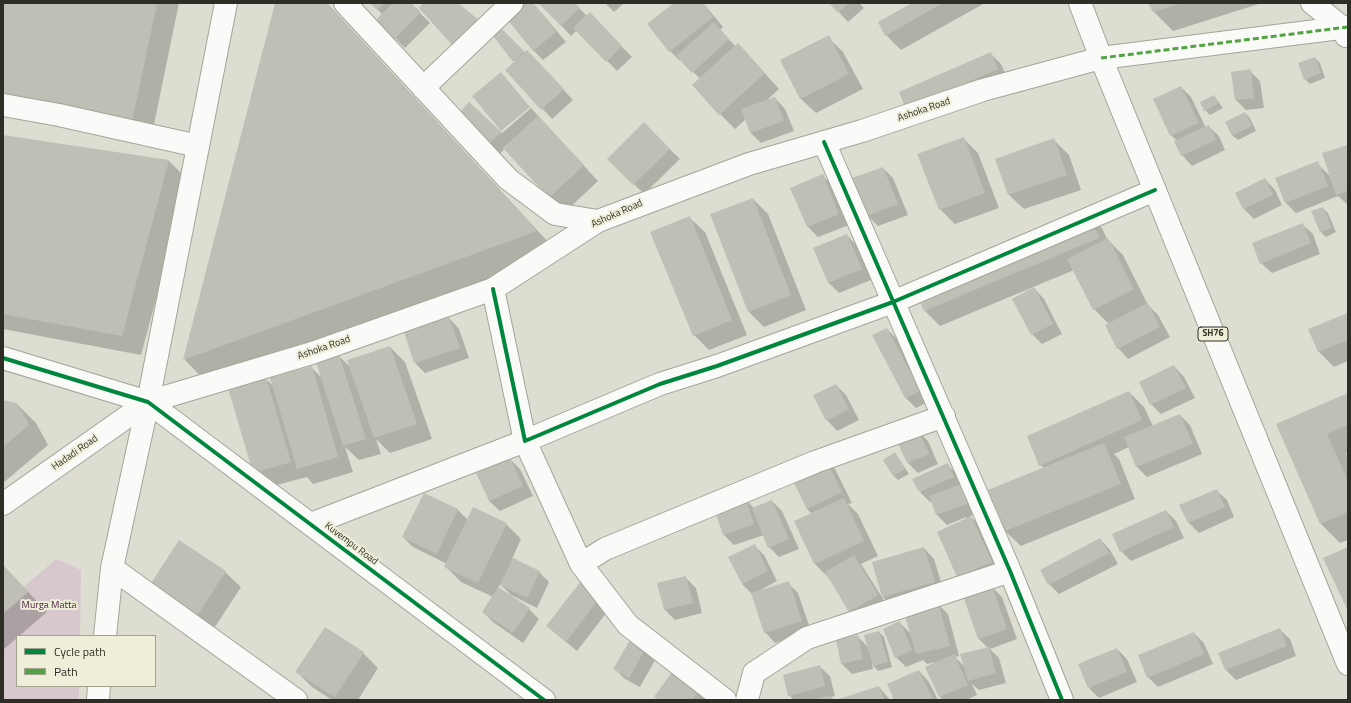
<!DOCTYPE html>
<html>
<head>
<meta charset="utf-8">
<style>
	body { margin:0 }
	#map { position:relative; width:1351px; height:703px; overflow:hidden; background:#ddddd1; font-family:"Titillium Web",sans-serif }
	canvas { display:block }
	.frame { position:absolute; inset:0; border:4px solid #2e2e26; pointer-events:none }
	.legend { position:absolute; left:16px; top:635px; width:140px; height:52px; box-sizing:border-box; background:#efefd9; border:1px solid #a2a291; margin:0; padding:5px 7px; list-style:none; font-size:12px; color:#2e2e26 }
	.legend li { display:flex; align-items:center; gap:8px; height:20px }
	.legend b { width:20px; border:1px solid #a2a291 }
</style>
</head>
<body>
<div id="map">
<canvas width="1351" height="703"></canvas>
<div class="frame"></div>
<ul class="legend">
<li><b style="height:5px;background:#00873e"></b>Cycle path</li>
<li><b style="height:5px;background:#52a442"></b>Path</li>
</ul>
</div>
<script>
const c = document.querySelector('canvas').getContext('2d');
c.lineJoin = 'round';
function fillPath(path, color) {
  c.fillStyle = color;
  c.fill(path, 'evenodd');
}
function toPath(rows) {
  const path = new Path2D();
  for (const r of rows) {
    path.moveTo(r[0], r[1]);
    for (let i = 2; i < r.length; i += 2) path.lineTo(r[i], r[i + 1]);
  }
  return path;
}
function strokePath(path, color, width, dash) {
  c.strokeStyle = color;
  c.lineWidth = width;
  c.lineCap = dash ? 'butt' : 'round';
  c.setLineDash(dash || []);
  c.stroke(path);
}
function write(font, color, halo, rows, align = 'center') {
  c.font = font + ' "Titillium Web",sans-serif';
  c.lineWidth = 4;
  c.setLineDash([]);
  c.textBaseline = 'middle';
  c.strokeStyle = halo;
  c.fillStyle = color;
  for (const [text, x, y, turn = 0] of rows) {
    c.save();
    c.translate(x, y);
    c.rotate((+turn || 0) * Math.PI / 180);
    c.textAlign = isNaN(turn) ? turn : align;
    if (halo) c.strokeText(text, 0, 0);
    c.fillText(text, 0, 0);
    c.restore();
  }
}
fillPath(toPath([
	[56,559,81,570,80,636,17,636,17,686,79,686,79,700,3,700,3,605]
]), '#d6c8cd');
fillPath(toPath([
	[3,3,179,3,151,139],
	[276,3,327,3,562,257,210,386,185,360],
	[371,3,410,3,430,23,405,48,377,21,383,15],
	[526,3,533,3,566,42,543,60,533,50],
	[540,3,574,3,587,16,590,14,632,57,617,71,577,30,571,36],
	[605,3,624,3,614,12],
	[675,3,703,3,723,27,720,30,736,47,753,60,779,89,765,102,775,98,785,109,794,131,761,143,751,133,746,119,735,129,720,114,693,85,700,79,682,60,680,61,670,51],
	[830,3,859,3,864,8,848,22],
	[914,3,985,3,901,50,886,35],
	[1149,3,1262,3,1173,31,1154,12],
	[498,27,525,53,537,61,573,100,552,119,506,70,515,62,492,33],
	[828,37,843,52,863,89,816,113,800,98],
	[991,54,1001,64,1008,79,917,118],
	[1315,58,1320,63,1325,78,1310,84,1305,79],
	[1250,71,1260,81,1264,108,1246,110,1236,100,1232,73],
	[1181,87,1191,97,1206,128,1208,126,1219,136,1225,150,1192,166,1182,155,1177,141,1171,135],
	[1214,96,1223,108,1210,115,1205,110],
	[470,103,502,133,531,108,598,181,565,212,505,148,498,156,467,126],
	[1245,113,1250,118,1256,131,1238,140,1233,136,1226,122],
	[644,124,680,159,644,194,609,159],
	[3,136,169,161,188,180,141,355,3,329],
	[963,138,978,153,999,208,955,224,940,209],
	[1054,140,1069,155,1081,190,1024,209,1008,194],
	[1348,146,1348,205,1338,196,1296,213,1286,203,1317,163,1330,176],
	[883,168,893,178,908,215,878,226,868,216,854,179],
	[823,176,833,186,849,225,818,237,808,227,791,188],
	[1265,179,1275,190,1282,205,1254,219,1244,209,1236,193],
	[753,199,768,214,806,310,764,327,749,312],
	[1323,208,1328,213,1336,232,1326,237,1321,232],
	[1087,213,1102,228,1107,239,1123,255,1148,305,1158,315,1170,337,1128,359,1118,348,1109,324,1094,309,1074,270,940,326,925,311],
	[689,217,705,232,747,335,709,350,694,335],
	[1302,224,1313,234,1320,254,1272,273,1261,263],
	[847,235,857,246,871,280,839,293,828,282],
	[1034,288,1044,299,1062,334,1042,344,1032,334],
	[1348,314,1348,361,1334,367,1319,352,1309,330],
	[449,318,459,329,469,358,425,373,415,363],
	[887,329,897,339,930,401,916,408,906,398,874,336],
	[390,347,405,362,432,439,390,453,376,439,381,454,359,460,345,447,353,472,313,484,307,477,269,487,254,472,266,379,274,387,311,367,322,378,339,356,350,367],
	[1174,366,1184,377,1195,398,1161,414,1151,404],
	[836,385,846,395,859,420,837,431,827,420],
	[1129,392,1144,407,1153,426,1180,415,1190,425,1202,454,1147,477,1137,467,1129,447,1114,454,1119,459,1135,499,1021,546,1005,531,989,491,1044,468,1040,465],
	[1348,394,1348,452,1346,453,1348,458,1348,540,1340,543,1321,524,1277,424],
	[3,401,17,404,36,423,48,445,3,483],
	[918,431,928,441,938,464,918,473,908,463],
	[895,453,909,474,898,480,893,475],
	[510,459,520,469,533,496,500,511,489,501],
	[947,464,958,475,979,513,970,516,981,527,1001,572,968,587,958,576,966,517,947,525,937,515,932,501,930,502,920,492],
	[833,465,852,503,848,504,858,514,878,556,861,564,887,605,860,622,849,611,830,579,815,564,812,514,807,509,789,471],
	[1216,490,1227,500,1234,517,1199,533,1189,523],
	[424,494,458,510,468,520,506,524,521,539,512,559,539,572,549,582,537,608,511,595,500,584,498,588,529,609,539,619,523,643,493,622,483,612,493,597,461,582,446,567,447,564,413,547,403,537],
	[745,499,754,508,772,501,782,511,799,549,779,557,769,547,764,535,734,545,724,535],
	[1166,511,1176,521,1184,538,1131,561,1121,551],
	[1100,539,1110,550,1118,564,1059,594,1049,584],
	[179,542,225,572,241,587,213,630,151,584],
	[754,545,764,555,777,581,759,591,788,583,798,593,811,631,775,643,765,632,752,594,742,584],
	[924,548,934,559,944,592,893,607,883,597,873,563],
	[3,565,47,612,3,650],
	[685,577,696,588,702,613,675,620,665,610],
	[992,587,1002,597,1017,639,990,649,999,658,1006,683,979,690,972,684,977,695,966,700,943,700,940,697,926,667,936,662,927,664,923,660,906,667,896,657,900,623,911,634,938,604,948,614,959,656,955,657,965,667,988,648,979,639,964,596],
	[600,597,611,607,577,651,547,626],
	[325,629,363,653,378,668,358,700,332,700,312,687,297,672],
	[1279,629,1290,639,1296,656,1236,680,1225,669],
	[879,632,884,637,892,667,878,671,872,664,873,669,852,674,842,664,837,640,857,636,868,647],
	[1194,633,1204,643,1213,664,1158,687,1148,677],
	[634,634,659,653,640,687,625,679,615,669],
	[1117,649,1127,659,1137,682,1099,698,1089,688],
	[680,663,710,700,659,700],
	[819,666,830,676,835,696,831,697,835,700,794,700,789,695],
	[919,671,929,682,938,700,895,700],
	[879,687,890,700,840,700]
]), '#0003');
fillPath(toPath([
	[3,3,157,3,132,121,3,96],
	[275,3,326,3,537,231,183,360],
	[370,3,384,3,377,10],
	[393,3,411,3,421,12,394,39,375,21],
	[423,3,458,3,480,21,452,45,419,8],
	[524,3,533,3,556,32,533,51,506,18],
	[538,3,575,3,580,8,561,26],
	[674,3,702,3,713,17,669,52,647,24],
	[829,3,849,3,838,13],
	[912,3,943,3,885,36,878,22],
	[1148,3,1182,3,1153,12],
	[590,12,622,46,606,62,573,28],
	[714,22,729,39,692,73,676,56],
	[498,25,524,51,513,62,491,33],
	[829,35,849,74,800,99,780,60],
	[738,43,765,73,719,115,692,85],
	[527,50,564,89,541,110,505,70],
	[991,52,998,69,906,109,899,92],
	[1315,57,1321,73,1304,80,1298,63],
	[1251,69,1254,98,1235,100,1231,72],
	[501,72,530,107,501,131,472,96],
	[1181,86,1199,123,1170,136,1153,99],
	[1214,95,1219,103,1204,111,1200,102],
	[775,97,784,121,750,133,741,109],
	[469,102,501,132,487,146,456,116],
	[1245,112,1252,126,1232,136,1225,122],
	[538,116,584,165,549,198,503,148],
	[644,122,670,149,633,185,607,159],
	[1209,125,1216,140,1181,156,1174,141],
	[3,135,169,160,122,336,3,314],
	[964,137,985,193,939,210,917,154],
	[1054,138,1067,175,1008,195,995,159],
	[1348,145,1348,191,1336,195,1322,153],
	[1318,161,1328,186,1285,203,1275,178],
	[883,167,898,204,867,216,852,178],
	[823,174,839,214,807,227,790,188],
	[1265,178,1273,195,1243,209,1235,193],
	[753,198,791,295,748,312,710,214],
	[1323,207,1332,228,1320,232,1311,211],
	[1087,211,1099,238,924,311,912,284],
	[690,216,732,320,693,336,650,232],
	[1303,223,1311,243,1260,264,1252,243],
	[847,234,862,269,828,283,813,248],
	[1108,238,1134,289,1093,310,1067,259],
	[1034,287,1053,324,1031,335,1012,299],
	[1148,303,1160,327,1117,349,1105,325],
	[1348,313,1348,340,1318,352,1308,329],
	[449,317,460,348,414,363,404,332],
	[887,328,920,391,905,398,872,335],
	[390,346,417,424,374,438,347,360],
	[339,355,366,439,343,446,316,362],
	[1174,365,1186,388,1150,405,1139,382],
	[312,366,338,457,297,469,270,378],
	[266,377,291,462,253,473,228,388],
	[836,384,849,409,826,421,813,395],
	[1129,391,1142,420,1039,466,1027,436],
	[1348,393,1348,425,1327,434,1348,481,1348,512,1320,524,1276,424],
	[3,400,17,403,29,425,3,447],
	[1180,414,1193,444,1136,467,1124,437],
	[918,429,929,454,907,463,896,439],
	[1104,443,1121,484,1005,531,988,490],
	[895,452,905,469,893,476,883,460],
	[823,454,842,492,807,509,788,471],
	[510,458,523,486,489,501,476,473],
	[948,463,954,477,919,492,912,479],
	[962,484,969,503,936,515,929,496],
	[1217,489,1225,507,1188,523,1179,505],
	[424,493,458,509,437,554,402,537],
	[745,498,754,524,723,535,714,509],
	[844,498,864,541,814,564,794,521],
	[772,500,789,539,768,548,752,508],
	[473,507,507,523,478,583,444,567],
	[1166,510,1174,527,1120,552,1112,534],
	[971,516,992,562,957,577,937,532],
	[1100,538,1109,553,1048,585,1040,570],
	[179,540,226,571,197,616,150,585],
	[755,544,768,571,742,584,728,557],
	[924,547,935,582,882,597,872,562],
	[1348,547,1348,611,1323,558],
	[854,555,878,595,849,612,825,572],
	[513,558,540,571,527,598,500,585],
	[3,565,28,592,3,614],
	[686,576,693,603,664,610,657,583],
	[581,581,601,596,566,642,546,626],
	[789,581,802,621,764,633,751,593],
	[992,586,1007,629,978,639,963,596],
	[498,587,530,608,513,633,482,612],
	[938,602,950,646,916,654,904,612],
	[900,621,912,650,895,658,883,629],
	[325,627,364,652,335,697,295,672],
	[1280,628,1287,646,1225,670,1218,653],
	[879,631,888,662,873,666,864,635],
	[1194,632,1204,654,1147,678,1138,655],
	[634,633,649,642,629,678,613,669],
	[858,635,863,659,841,664,836,640],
	[989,647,996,673,968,681,960,654],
	[1117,648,1127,672,1088,688,1078,664],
	[954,654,968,685,939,697,925,667],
	[679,662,706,681,692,700,659,700,654,697],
	[820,665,825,686,788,696,783,675],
	[919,670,933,700,894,700,887,684],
	[879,686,884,700,836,700],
	[831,695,832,700,813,700]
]), '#bfbfb6');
const minor = toPath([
	[345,3,508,179,555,214,598,221],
	[1312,3,1343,28,1346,36],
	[1101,58,1348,27],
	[423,88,512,3],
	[3,105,59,115,198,146],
	[824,142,1010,571,1062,700],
	[493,289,525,441,660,384,717,366,893,302,1155,190],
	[3,358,148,402,544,700],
	[311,524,525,441,581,564,628,625,725,700],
	[581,564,605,549,815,462,944,416],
	[112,568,296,700],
	[105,636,112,568,148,402],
	[98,700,99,686],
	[747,700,754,673,807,638,1010,571]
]);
const major = toPath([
	[1080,3,1101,58,1348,664],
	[148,402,226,3],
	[3,504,148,402,312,353,493,289,598,221,749,164,862,131,983,90,1101,58]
]);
strokePath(minor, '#a4a49b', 24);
strokePath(major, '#a4a49b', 24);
strokePath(minor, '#fafaf8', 22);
strokePath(major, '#fafaf8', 22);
strokePath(toPath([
	[1101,58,1348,27]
]), '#52a442', 3, [6, 3]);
strokePath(toPath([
	[824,142,1010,571,1062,700],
	[493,289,525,441,660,384,717,366,893,302,1155,190],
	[3,358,148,402,544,700]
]), '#00873e', 4);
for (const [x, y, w] of [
	[1213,334,30]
]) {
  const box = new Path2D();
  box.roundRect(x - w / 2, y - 7, w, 14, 3);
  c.fillStyle = '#efefd9';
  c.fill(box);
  strokePath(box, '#2e2e26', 1);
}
write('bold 9px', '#2e2e26', null, [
	["SH76",1213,334]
]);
write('10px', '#2e2e26', '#efefd9', [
	["Ashoka Road",924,110,-19],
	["Ashoka Road",617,214,-24],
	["Ashoka Road",324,348,-19],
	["Hadadi Road",75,453,-35],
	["Kuvempu Road",351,544,37]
]);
write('10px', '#481c41', '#efefd9', [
	["Murga Matta",49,606]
]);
</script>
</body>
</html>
